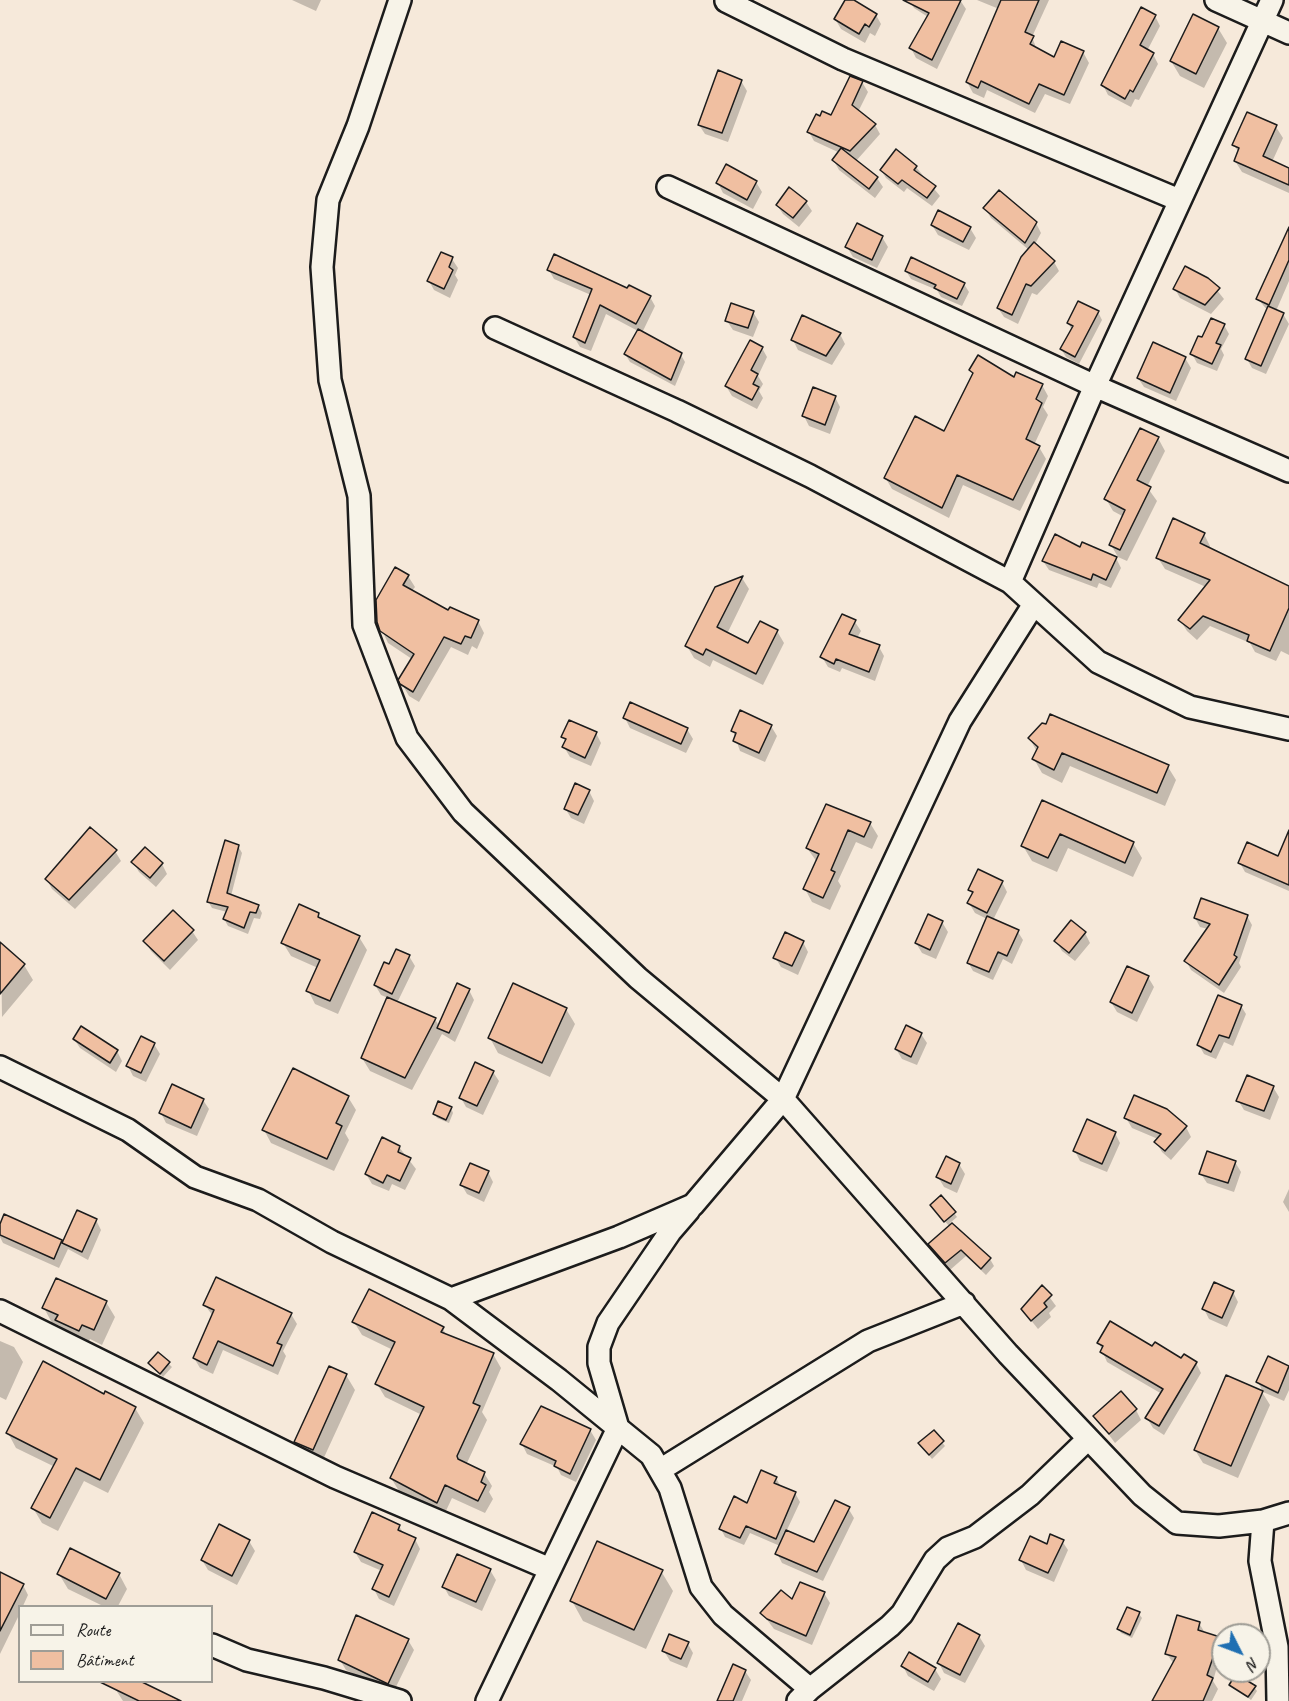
<!DOCTYPE html>
<html>
<head>
<meta charset="utf-8">
<style>
	body { margin:0 }
	#map { position:relative; width:1289px; height:1701px; overflow:hidden; background:#f6e9da; font-family:Caveat,sans-serif }
	canvas { display:block }
	.legend { position:absolute; left:18px; top:1605px; width:195px; height:78px; box-sizing:border-box; background:#f7f3e8; border:2px solid #9f9d96; margin:0; padding:8px 10px; list-style:none; font-size:18px; color:#1c1c1c }
	.legend li { display:flex; align-items:center; gap:12px; height:30px }
	.legend b { width:30px; border:2px solid #9f9d96 }
	.north { position:absolute; left:1211px; top:1623px; width:60px; height:60px; box-sizing:border-box; background:#f7f3e8; border:2px solid #9f9d96; border-radius:50%; rotate:132deg; font-size:16px; font-weight:700; line-height:24px; text-align:center; color:#1c1c1c }
	.north::after { content:''; display:block; margin:auto; width:21px; height:27px; background:#1f6fb2; clip-path:polygon(50% 0,100% 100%,50% 72%,0 100%) }
</style>
</head>
<body>
<div id="map">
<canvas width="1289" height="1701"></canvas>
<ul class="legend">
<li><b style="height:8px;background:#f7f3e8"></b>Route</li>
<li><b style="height:16px;background:#f0bfa1"></b>Bâtiment</li>
</ul>
<div class="north">N</div>
</div>
<script>
const c = document.querySelector('canvas').getContext('2d');
c.lineJoin = 'round';
function fillPath(path, color) {
  c.fillStyle = color;
  c.fill(path, 'evenodd');
}
function toPath(rows) {
  const path = new Path2D();
  for (const r of rows) {
    path.moveTo(r[0], r[1]);
    for (let i = 2; i < r.length; i += 2) path.lineTo(r[i], r[i + 1]);
  }
  return path;
}
function strokePath(path, color, width, dash) {
  c.strokeStyle = color;
  c.lineWidth = width;
  c.lineCap = dash ? 'butt' : 'round';
  c.setLineDash(dash || []);
  c.stroke(path);
}
fillPath(toPath([
	[292,0,321,0,316,11],
	[847,0,876,15,881,24,875,36,870,33,865,43,841,29,835,19],
	[909,0,960,0,966,9,937,69,916,58,911,48,928,17,914,8],
	[977,0,1049,0,1032,37,1037,50,1055,59,1083,52,1089,63,1070,104,1045,94,1035,113,987,90,984,98,973,93,967,82,999,9],
	[1155,16,1160,26,1147,51,1153,54,1158,64,1139,100,1135,99,1131,107,1108,95,1103,85],
	[1218,28,1227,43,1204,88,1180,76,1171,61],
	[741,81,747,91,728,142,705,134,699,125],
	[862,82,868,92,858,112,875,125,880,134,856,161,877,178,883,187,875,198,839,170,834,161,840,153,814,141,809,132,831,117],
	[1248,114,1276,127,1283,138,1272,162,1289,169,1289,193,1242,172,1235,161,1239,153,1234,145],
	[916,167,940,196,932,206,907,188,904,192,886,178,881,170],
	[756,182,762,192,753,209,723,193,718,183],
	[806,202,812,211,799,227,783,214,777,205],
	[985,208,1036,223,1041,233,1035,244,1054,262,1059,271,1037,295,1032,293,1018,324,1004,317,998,308,1029,250,991,218],
	[932,225,970,228,976,238,969,250,938,235],
	[882,237,888,247,877,268,853,257,847,247],
	[1289,252,1289,281,1276,311,1283,314,1289,324,1266,374,1252,368,1247,359,1268,311,1258,299],
	[442,254,452,259,458,268,455,275,458,280,450,298,434,290,429,281],
	[549,270,650,297,655,306,642,333,681,355,685,362,675,386,630,362,625,354,638,331,606,314,591,351,580,347,574,337,591,295,554,279],
	[906,271,964,284,969,292,962,306,941,297,937,290,911,279],
	[1208,279,1224,299,1211,314,1180,298,1175,289],
	[753,312,759,322,753,337,733,330,727,321],
	[1098,312,1102,320,1079,364,1066,357,1061,349,1072,330,1068,323],
	[1224,325,1229,334,1221,349,1224,355,1217,371,1197,363,1192,354,1203,339],
	[840,334,845,344,832,365,798,350,793,340],
	[762,348,767,357,758,376,763,384,759,391,763,398,757,409,732,396,726,386],
	[1185,358,1191,368,1176,401,1144,387,1138,378],
	[971,370,1042,385,1048,396,1043,407,1048,415,1034,445,1039,447,1046,459,1020,511,963,485,949,518,892,489,885,477,945,433,973,375],
	[835,397,840,407,830,434,809,426,804,416],
	[1158,438,1165,451,1147,487,1157,501,1127,561,1118,557,1111,545,1124,517,1113,511,1106,499],
	[1204,534,1210,546,1209,549,1289,587,1289,655,1281,651,1276,661,1255,652,1250,643,1210,626,1197,640,1187,631,1180,620,1206,587,1165,569,1158,558],
	[1081,549,1116,558,1121,568,1111,588,1099,583,1097,588,1049,570,1043,561],
	[408,576,415,587,412,591,449,612,478,621,484,633,477,649,472,646,468,655,451,647,419,702,409,696,402,684,412,659,388,643,378,622],
	[742,578,749,589,727,634,748,645,777,631,784,643,763,685,713,660,710,667,694,658,687,646,716,588],
	[855,622,861,631,857,638,879,647,884,656,875,681,842,668,840,672,828,667,822,657],
	[625,718,687,729,693,739,686,753,630,728],
	[771,726,777,736,765,762,740,751,733,731],
	[596,733,601,743,591,766,570,757,564,747,566,742,563,737],
	[1030,739,1168,767,1176,780,1165,806,1070,766,1062,783,1042,773,1034,759,1037,752],
	[589,791,594,801,584,824,571,818,565,808],
	[1043,802,1133,843,1142,858,1133,877,1068,848,1057,872,1032,861,1023,846],
	[827,806,870,823,878,836,872,849,856,842,838,881,841,886,830,910,812,902,805,889,817,862,807,848],
	[1289,839,1289,891,1245,872,1240,863,1279,858],
	[238,846,242,853,231,896,258,906,262,913,260,919,254,918,248,934,228,926,224,919,227,912,212,908,208,901],
	[115,851,121,861,75,909,52,889,47,880],
	[133,862,162,864,167,874,156,887,139,872],
	[1002,882,1007,892,993,920,1018,932,1023,940,1012,964,1003,959,993,980,973,971,968,962,987,919,975,913,969,903,973,896,970,890],
	[318,914,322,921,359,937,367,950,338,1014,315,1004,308,990,318,968,291,956,283,943],
	[1247,916,1252,925,1239,963,1241,967,1224,993,1191,970,1186,961,1208,929,1200,927,1195,918],
	[942,922,948,932,936,959,922,953,916,943],
	[192,931,198,940,170,970,151,951,145,941],
	[1085,933,1090,943,1075,961,1062,951,1056,941],
	[803,942,808,952,798,975,781,967,775,957],
	[1,945,24,965,33,980,2,1017],
	[409,956,415,966,397,1003,435,1019,439,1026,469,990,474,1000,455,1042,442,1034,412,1090,370,1071,362,1058,388,998,381,995,375,985],
	[1148,977,1154,987,1137,1022,1117,1012,1111,1002],
	[1241,1006,1246,1014,1233,1046,1224,1042,1216,1059,1204,1054,1199,1045],
	[566,1009,575,1024,550,1077,498,1053,490,1038],
	[921,1034,927,1043,917,1065,902,1059,896,1049],
	[74,1039,117,1051,122,1061,116,1072,80,1048],
	[154,1044,160,1054,146,1082,133,1076,128,1066],
	[493,1072,499,1081,483,1115,466,1107,461,1098],
	[1273,1087,1279,1097,1270,1120,1244,1110,1238,1100],
	[348,1097,356,1110,345,1133,349,1140,334,1171,271,1143,264,1130,278,1099],
	[203,1100,209,1109,197,1136,166,1123,161,1113],
	[451,1108,453,1113,449,1123,437,1118,435,1114],
	[1126,1118,1186,1127,1191,1137,1171,1160,1162,1152,1156,1142,1158,1139,1132,1128],
	[1115,1133,1120,1143,1107,1172,1080,1161,1075,1151],
	[399,1147,416,1169,405,1190,392,1184,389,1191,372,1184,366,1174],
	[1235,1162,1241,1172,1234,1192,1207,1183,1201,1174],
	[959,1164,965,1174,957,1193,944,1187,938,1177],
	[488,1172,493,1182,484,1202,467,1194,461,1184],
	[1289,1189,1289,1212,1283,1202],
	[931,1206,954,1213,957,1217,950,1223,990,1259,994,1266,986,1275,966,1256,950,1270,935,1252,930,1245,950,1227],
	[78,1212,96,1220,101,1230,88,1260,68,1249,59,1268,3,1243,0,1237,0,1228,61,1242,63,1245],
	[1042,1287,1056,1306,1049,1313,1051,1317,1038,1329,1022,1309],
	[1233,1292,1238,1302,1227,1327,1209,1319,1204,1309],
	[106,1302,115,1317,102,1345,90,1339,87,1345,65,1335,60,1326,52,1323,44,1308],
	[204,1304,291,1314,297,1324,283,1351,286,1356,278,1375,223,1350,213,1374,200,1368,194,1358,213,1316],
	[354,1322,443,1329,447,1336,493,1354,501,1368,482,1412,487,1420,466,1465,484,1473,492,1486,489,1492,493,1499,485,1513,452,1498,444,1515,399,1491,391,1478,422,1415,385,1397,377,1384,393,1350,362,1335],
	[0,1341,14,1347,23,1362,6,1400,0,1397],
	[1099,1343,1153,1348,1196,1363,1201,1373,1164,1435,1153,1428,1147,1418,1162,1394,1107,1362],
	[158,1354,172,1367,163,1377,150,1363],
	[1269,1358,1289,1367,1289,1390,1284,1401,1263,1392,1258,1382],
	[346,1375,355,1390,321,1464,305,1457,296,1442],
	[1262,1392,1270,1405,1238,1478,1203,1463,1195,1450],
	[106,1393,135,1408,144,1423,108,1493,84,1481,58,1531,42,1523,33,1508,55,1467,16,1448,8,1433],
	[1136,1410,1141,1420,1115,1443,1095,1416],
	[532,1421,590,1430,596,1440,576,1482,561,1475,557,1467,527,1454,522,1444],
	[933,1432,945,1446,932,1459,920,1444],
	[776,1478,781,1487,795,1493,800,1502,786,1532,815,1544,848,1508,854,1518,823,1581,782,1563,777,1553,780,1546,750,1533,744,1545,725,1537,721,1529],
	[399,1526,404,1534,415,1539,420,1549,394,1606,379,1599,374,1589,382,1571,361,1562,355,1552],
	[249,1541,255,1551,237,1585,208,1570,202,1560],
	[1062,1541,1068,1550,1054,1582,1026,1570,1021,1560],
	[490,1570,496,1580,482,1611,449,1596,444,1587],
	[661,1571,673,1591,646,1649,583,1621,572,1601],
	[0,1574,23,1585,28,1595,23,1606,20,1606,20,1613,0,1654],
	[59,1574,119,1574,127,1589,118,1606,103,1606,68,1589],
	[824,1593,830,1603,812,1645,774,1629,762,1613],
	[1139,1614,1142,1618,1132,1638,1121,1633,1119,1629],
	[1199,1623,1205,1633,1219,1638,1223,1646,1213,1681,1218,1689,1212,1701,1154,1701,1174,1664,1166,1653],
	[979,1636,985,1646,965,1683,944,1673,939,1663],
	[408,1640,414,1650,393,1693,346,1670,340,1660],
	[688,1644,693,1653,687,1668,670,1661,664,1651],
	[903,1666,935,1669,941,1679,934,1691,908,1676],
	[745,1671,751,1680,742,1701,719,1701],
	[117,1682,139,1682,177,1701,123,1701,114,1687],
	[1231,1685,1254,1687,1257,1691,1251,1700]
]), '#0003');
const building = toPath([
	[845,0,854,0,877,14,869,27,865,24,859,34,834,19,845,0],
	[903,0,961,0,932,60,909,48,929,13,903,0],
	[1001,0,1039,0,1025,32,1034,36,1030,44,1054,57,1061,41,1084,51,1064,95,1039,84,1029,104,981,81,978,88,966,82,1001,0],
	[1141,7,1156,15,1140,45,1154,53,1133,92,1130,90,1125,99,1101,85,1141,7],
	[1193,14,1219,27,1196,74,1170,61,1193,14],
	[718,70,742,80,722,133,698,125,718,70],
	[850,76,863,81,852,105,876,124,850,151,807,132,816,114,820,116,822,111,831,115,850,76],
	[1247,112,1277,125,1263,156,1289,168,1289,185,1234,161,1239,148,1232,145,1247,112],
	[841,148,878,177,869,189,832,160,841,148],
	[896,149,917,166,914,170,936,186,927,198,902,180,898,184,880,170,896,149],
	[726,164,757,181,747,200,716,183,726,164],
	[789,187,807,201,793,218,776,205,789,187],
	[999,190,1037,222,1025,243,983,208,999,190],
	[938,210,971,227,963,242,931,225,938,210],
	[857,223,883,236,872,260,845,247,857,223],
	[1289,227,1289,260,1269,305,1256,299,1289,227],
	[1034,242,1055,261,1031,286,1026,284,1012,315,997,308,1021,257,1034,242],
	[441,252,453,257,449,267,453,270,444,289,427,281,441,252],
	[554,254,627,288,629,285,651,296,636,324,600,305,585,343,573,337,592,289,547,270,554,254],
	[911,257,965,283,957,299,934,288,936,285,905,271,911,257],
	[1185,266,1208,278,1220,288,1205,305,1173,289,1185,266],
	[1078,301,1099,311,1075,357,1060,349,1073,326,1067,323,1078,301],
	[731,303,754,311,748,328,725,321,731,303],
	[1268,306,1284,313,1261,366,1245,359,1268,306],
	[802,315,841,333,826,356,791,340,802,315],
	[1211,318,1225,324,1216,343,1221,345,1212,364,1190,354,1198,336,1202,337,1211,318],
	[638,329,682,353,671,380,624,354,638,329],
	[750,340,763,347,751,370,758,374,753,384,759,387,752,400,725,386,750,340],
	[1153,342,1186,357,1170,393,1137,378,1153,342],
	[978,355,1014,377,1016,372,1043,384,1036,399,1042,403,1026,439,1040,446,1013,500,957,475,942,508,884,478,915,416,944,431,973,373,969,370,978,355],
	[813,387,836,396,825,425,802,416,813,387],
	[1140,428,1159,437,1137,480,1151,487,1120,550,1109,545,1125,510,1104,499,1140,428],
	[1173,518,1205,533,1200,543,1289,586,1289,608,1270,651,1247,641,1249,635,1203,616,1190,629,1178,620,1210,580,1156,558,1173,518],
	[1055,534,1080,547,1082,542,1117,557,1106,580,1093,574,1091,580,1042,561,1055,534],
	[395,567,409,575,403,585,448,610,450,607,479,620,471,638,465,636,461,644,444,637,413,692,400,684,398,680,414,654,380,631,377,622,376,600,395,567],
	[743,576,717,627,748,643,760,621,778,630,756,674,706,649,703,655,685,646,715,587,743,576],
	[842,614,856,620,849,634,880,645,869,672,836,659,834,664,820,657,842,614],
	[630,702,688,728,681,744,623,718,630,702],
	[740,710,772,725,759,753,733,741,736,733,731,731,740,710],
	[1050,714,1169,765,1157,793,1062,753,1054,770,1032,759,1038,747,1028,738,1042,723,1046,724,1050,714],
	[569,720,597,732,585,758,562,747,566,739,561,737,569,720],
	[575,783,590,790,578,815,564,809,575,783],
	[1042,800,1134,842,1125,863,1060,834,1048,858,1021,846,1042,800],
	[826,804,871,822,864,837,848,830,831,870,835,872,823,898,803,889,819,854,806,848,826,804],
	[90,827,117,850,69,900,45,879,90,827],
	[1289,830,1289,885,1238,863,1247,842,1278,856,1289,830],
	[225,840,239,845,227,893,259,905,256,913,250,912,244,928,223,919,228,907,207,902,225,840],
	[145,847,163,863,150,878,131,862,145,847],
	[978,869,1003,881,987,913,967,903,973,892,968,890,978,869],
	[1201,898,1248,915,1234,955,1237,957,1219,985,1184,961,1210,924,1194,918,1201,898],
	[299,904,319,913,318,917,360,936,330,1001,306,991,320,960,281,943,299,904],
	[173,910,194,930,164,961,143,941,173,910],
	[928,914,943,921,930,950,915,943,928,914],
	[987,916,1019,930,1007,956,998,952,989,972,967,963,987,916],
	[1071,920,1086,932,1069,953,1054,941,1071,920],
	[785,932,804,941,792,966,773,958,785,932],
	[0,942,25,964,0,994,0,942],
	[396,949,410,955,392,994,374,985,384,962,389,964,396,949],
	[1127,966,1149,976,1132,1013,1110,1002,1127,966],
	[457,983,470,989,449,1033,437,1028,457,983],
	[513,983,567,1008,542,1063,488,1038,513,983],
	[1218,995,1242,1005,1229,1038,1219,1035,1211,1052,1197,1045,1218,995],
	[387,997,436,1018,405,1078,361,1058,387,997],
	[906,1025,922,1033,911,1057,895,1049,906,1025],
	[81,1026,118,1050,110,1063,73,1039,81,1026],
	[141,1036,155,1043,141,1073,126,1066,141,1036],
	[475,1062,494,1071,477,1106,459,1098,475,1062],
	[293,1068,349,1096,336,1123,342,1126,327,1159,262,1130,293,1068],
	[1247,1075,1274,1086,1264,1111,1236,1101,1247,1075],
	[172,1084,204,1099,191,1128,159,1113,172,1084],
	[1134,1095,1167,1109,1187,1126,1165,1151,1154,1142,1161,1134,1124,1118,1134,1095],
	[438,1101,452,1107,446,1120,433,1114,438,1101],
	[1087,1119,1116,1132,1102,1164,1073,1151,1087,1119],
	[382,1137,400,1146,398,1152,411,1158,400,1181,387,1175,383,1183,365,1174,382,1137],
	[1207,1151,1236,1161,1228,1183,1199,1174,1207,1151],
	[946,1156,960,1163,951,1184,936,1177,946,1156],
	[470,1163,489,1171,479,1193,460,1185,470,1163],
	[941,1195,956,1212,944,1222,930,1205,941,1195],
	[77,1210,97,1219,82,1252,62,1243,77,1210],
	[4,1214,62,1240,54,1259,0,1235,0,1224,4,1214],
	[952,1223,991,1258,981,1269,961,1250,945,1263,928,1244,952,1223],
	[216,1277,292,1313,277,1343,282,1345,273,1366,218,1341,207,1365,193,1358,214,1310,203,1305,216,1277],
	[56,1278,107,1301,94,1330,82,1325,79,1331,55,1320,58,1315,42,1308,56,1278],
	[1214,1282,1234,1291,1222,1318,1202,1309,1214,1282],
	[1042,1285,1052,1295,1044,1303,1047,1307,1031,1321,1021,1309,1042,1285],
	[369,1289,444,1327,441,1332,494,1353,473,1403,480,1406,457,1456,458,1459,485,1472,481,1482,486,1485,478,1501,445,1485,437,1503,390,1478,424,1407,375,1384,395,1342,352,1322,369,1289],
	[1110,1321,1152,1346,1155,1342,1181,1358,1184,1354,1197,1362,1159,1426,1145,1418,1163,1389,1100,1352,1103,1346,1097,1343,1110,1321],
	[158,1352,170,1362,160,1374,148,1363,158,1352],
	[1268,1356,1289,1366,1278,1393,1256,1382,1268,1356],
	[43,1361,104,1394,105,1391,136,1407,100,1480,76,1468,50,1518,31,1508,57,1459,6,1433,43,1361],
	[329,1366,347,1374,313,1450,294,1442,329,1366],
	[1226,1375,1263,1391,1231,1466,1194,1450,1226,1375],
	[1121,1391,1137,1409,1109,1434,1093,1416,1121,1391],
	[541,1406,591,1429,570,1474,554,1466,556,1461,520,1444,541,1406],
	[934,1430,944,1441,929,1455,918,1443,934,1430],
	[761,1470,777,1477,774,1483,796,1492,776,1539,746,1526,740,1538,719,1529,734,1496,747,1503,761,1470],
	[835,1500,850,1507,817,1572,775,1554,786,1530,814,1542,835,1500],
	[372,1512,400,1525,398,1530,416,1538,389,1597,372,1589,383,1565,354,1552,372,1512],
	[219,1524,250,1540,232,1576,201,1560,219,1524],
	[1050,1534,1064,1540,1048,1573,1019,1560,1030,1536,1047,1544,1050,1534],
	[597,1541,663,1570,634,1630,570,1601,597,1541],
	[70,1548,120,1573,106,1599,57,1574,70,1548],
	[457,1554,491,1569,476,1602,442,1587,457,1554],
	[0,1572,24,1584,0,1631,0,1572],
	[800,1582,825,1592,806,1636,767,1619,760,1613,781,1590,792,1599,800,1582],
	[1127,1607,1140,1612,1130,1635,1117,1629,1127,1607],
	[356,1615,409,1639,388,1684,338,1660,356,1615],
	[1177,1615,1200,1622,1198,1630,1220,1637,1207,1675,1213,1678,1203,1701,1152,1701,1176,1657,1165,1654,1177,1615],
	[958,1623,980,1635,960,1675,937,1663,958,1623],
	[669,1634,689,1642,681,1659,662,1651,669,1634],
	[909,1652,936,1668,928,1682,901,1666,909,1652],
	[733,1664,746,1670,733,1701,717,1701,733,1664],
	[1236,1674,1256,1686,1248,1697,1229,1685,1236,1674],
	[100,1682,142,1682,181,1701,139,1701,100,1682]
]);
fillPath(building, '#f0bfa1');
strokePath(building, '#1c1c1c', 1.5);
const minor = toPath([
	[400,0,358,126,328,200,322,267,330,380,359,496,364,625,407,738,463,812,638,978,783,1099,1008,1354,1142,1495,1177,1523,1219,1526,1263,1521,1289,1513],
	[1216,0,1289,33],
	[726,1,843,59,1179,200],
	[668,187,1095,386,1289,471],
	[495,328,677,411,810,476,1010,582,1098,662,1190,707,1289,729],
	[1010,582,1095,386,1272,0],
	[0,1067,128,1130,195,1177,258,1200,332,1242,451,1299,559,1380,651,1455,670,1488,701,1587,723,1615,810,1689],
	[451,1299,619,1237,693,1205,783,1099,960,721,1034,604],
	[0,1311,335,1477,550,1569],
	[660,1470,868,1341,964,1303],
	[1263,1521,1260,1561,1277,1647,1278,1701],
	[212,1645,247,1660,324,1678,400,1701],
	[487,1701,618,1428,599,1363,599,1347,608,1323,670,1232,689,1210],
	[798,1701,810,1689,890,1626,902,1614,935,1560,948,1548,975,1537,1030,1495,1088,1439]
]);
strokePath(minor, '#1c1c1c', 26);
strokePath(minor, '#f7f3e8', 21);
</script>
</body>
</html>
